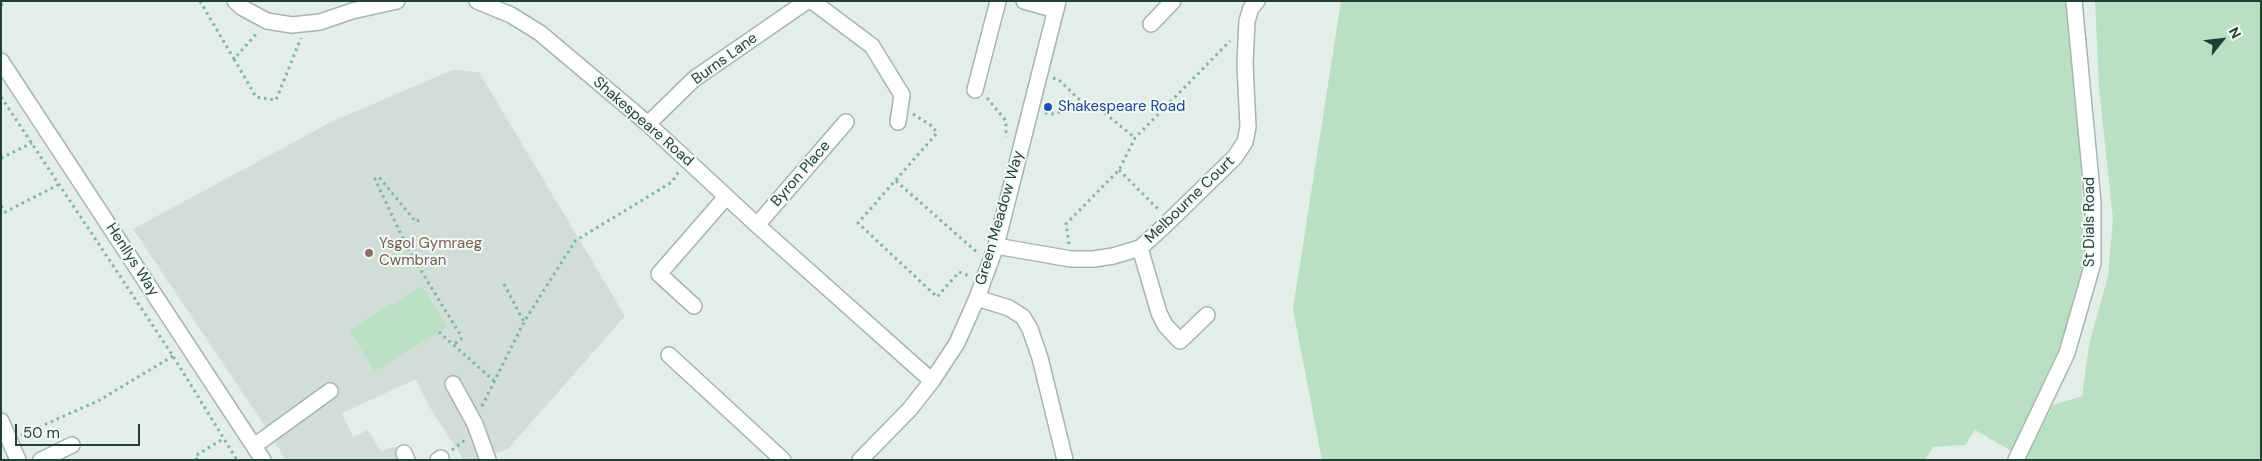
<!DOCTYPE html>
<html>
<head>
<meta charset="utf-8">
<style>
	body { margin:0 }
	#map { position:relative; width:2262px; height:461px; overflow:hidden; background:#e3eee8; font-family:"DM Sans",sans-serif }
	canvas { display:block }
	.frame { position:absolute; inset:0; border:2px solid #214036; pointer-events:none }
	.north { position:absolute; left:2197px; top:15px; width:50px; height:50px; -webkit-text-stroke:4px #f4faf6; paint-order:stroke; rotate:61deg; font-size:14px; font-weight:700; line-height:20px; text-align:center; color:#214036 }
	.north::after { content:''; display:block; margin:auto; width:18px; height:22px; background:#214036; clip-path:polygon(50% 0,100% 100%,50% 72%,0 100%) }
	.scale { position:absolute; left:15px; top:424px; width:125px; height:22px; box-sizing:border-box; border:2px solid #214036; border-top:0; padding-left:6px; font-size:15px; line-height:18px; white-space:nowrap; color:#214036; -webkit-text-stroke:4px #f4faf6; paint-order:stroke }
</style>
</head>
<body>
<div id="map">
<canvas width="2262" height="461"></canvas>
<div class="frame"></div>
<div class="north">N</div>
<div class="scale">50 m</div>
</div>
<script>
const c = document.querySelector('canvas').getContext('2d');
c.lineJoin = 'round';
function fillPath(path, color) {
  c.fillStyle = color;
  c.fill(path, 'evenodd');
}
function toPath(rows) {
  const path = new Path2D();
  for (const r of rows) {
    path.moveTo(r[0], r[1]);
    for (let i = 2; i < r.length; i += 2) path.lineTo(r[i], r[i + 1]);
  }
  return path;
}
function strokePath(path, color, width, dash) {
  c.strokeStyle = color;
  c.lineWidth = width;
  c.lineCap = dash ? 'butt' : 'round';
  c.setLineDash(dash || []);
  c.stroke(path);
}
function write(font, color, halo, rows, align = 'center') {
  c.font = font + ' "DM Sans",sans-serif';
  c.lineWidth = 4;
  c.setLineDash([]);
  c.textBaseline = 'middle';
  c.strokeStyle = halo;
  c.fillStyle = color;
  for (const [text, x, y, turn = 0] of rows) {
    c.save();
    c.translate(x, y);
    c.rotate((+turn || 0) * Math.PI / 180);
    c.textAlign = isNaN(turn) ? turn : align;
    if (halo) c.strokeText(text, 0, 0);
    c.fillText(text, 0, 0);
    c.restore();
  }
}
fillPath(toPath([
	[452,70,479,72,625,316,508,449,474,460,464,460,429,406,416,379,342,413,353,437,368,430,381,452,392,447,403,447,410,460,285,460,276,443,133,229,331,122]
]), '#d1ded7');
fillPath(toPath([
	[1341,1,2068,1,2081,158,2084,277,2058,360,2015,453,1975,430,1965,445,1933,447,1925,460,1322,460,1293,309],
	[2095,1,2261,1,2261,460,2025,460,2053,405,2082,396,2089,345,2108,276,2113,219,2099,88],
	[422,286,447,327,375,371,349,330]
]), '#bae0c3');
const minor = toPath([
	[235,1,243,8,267,21,292,25,320,22,352,11,397,1],
	[477,1,511,15,540,33,648,124,757,225,932,381],
	[812,1,872,46,902,95,898,122],
	[1024,1,1056,10],
	[1151,24,1173,1],
	[1,61,263,460],
	[975,90,998,1],
	[648,124,694,79,807,1],
	[757,225,846,122],
	[996,246,1071,259,1094,259,1113,256,1140,248,1161,229,1235,157,1245,142,1248,127,1245,64,1247,21,1251,8,1257,1],
	[1140,248,1159,313,1165,325,1180,341,1207,315],
	[977,298,1009,308,1023,317,1030,329,1040,358,1065,460],
	[694,306,659,274,726,197],
	[669,355,783,460],
	[453,384,475,424,488,460],
	[1,421,18,460],
	[254,446,330,391],
	[404,453,407,460],
	[41,460,72,445],
	[438,460,441,458],
	[860,460,909,410,932,381,957,343,977,298,996,246,1058,1],
	[2016,460,2067,353,2093,263,2093,202,2074,1]
]);
strokePath(minor, '#a5b6af', 18);
strokePath(toPath([
	[200,1,234,59,257,33],
	[1,5,5,1],
	[234,59,256,97,276,100,301,38],
	[1053,78,1059,80,1088,108,1101,110,1135,138],
	[1,97,173,356,237,460],
	[987,98,1006,121,1006,137],
	[1045,113,1052,114,1085,106],
	[913,114,932,126,937,133,858,223,937,297,959,272,969,276],
	[1,158,32,143],
	[1119,170,1159,210],
	[896,181,979,254],
	[1,206,5,212,58,185],
	[419,220,416,222,379,177,375,179,409,251,461,336,461,339,453,345],
	[1069,244,1066,224,1119,170,1135,138,1230,41],
	[504,284,524,322],
	[439,332,494,381],
	[482,406,524,322,575,241,672,182,679,171],
	[21,435,98,401,173,356],
	[452,450,465,440],
	[197,460,195,456,223,439]
]), '#81b3a1', 3, [2.5, 4]);
strokePath(minor, '#fff', 15);
for (const [x, y, r, color] of [
	[1048,107,5,"#1a4fb4"],
	[369,253,5,"#8d6e63"]
]) {
  const dot = new Path2D();
  dot.arc(x, y, r, 0, 2 * Math.PI);
  c.fillStyle = color;
  c.fill(dot);
  strokePath(dot, '#f4faf6', 2);
}
write('15px', '#214036', '#f4faf6', [
	["Burns Lane",725,59,-36],
	["Shakespeare Road",643,122,41],
	["Byron Place",801,174,-49],
	["Melbourne Court",1190,200,-44],
	["Green Meadow Way",1000,218,-74],
	["St Dials Road",2090,222,-90],
	["Henllys Way",132,260,57]
]);
write('15px', '#164399', '#f4faf6', [
	["Shakespeare Road",1058,107]
], 'left');
write('15px', '#785e54', '#f4faf6', [
	["Ysgol Gymraeg",379,244],
	["Cwmbran",379,261]
], 'left');
</script>
</body>
</html>
